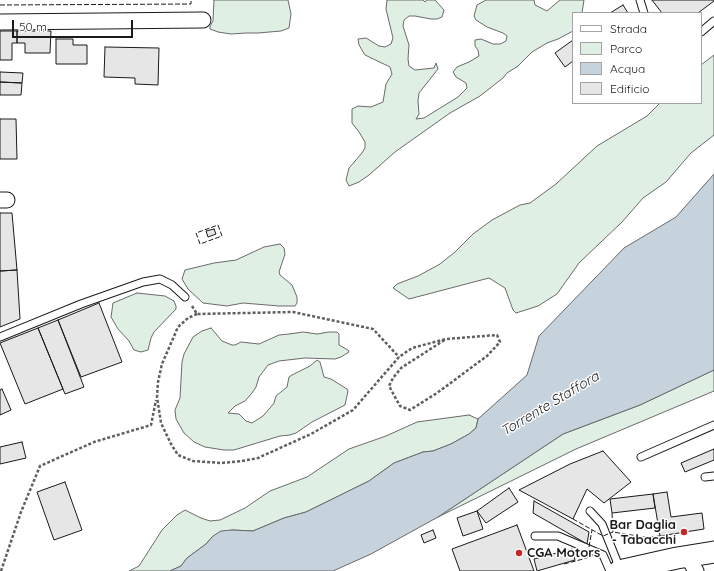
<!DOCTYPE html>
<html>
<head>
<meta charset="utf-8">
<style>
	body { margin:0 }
	#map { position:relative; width:714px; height:571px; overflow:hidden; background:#fff; font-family:Quicksand,sans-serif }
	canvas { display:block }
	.legend { position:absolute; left:572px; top:12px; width:130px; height:92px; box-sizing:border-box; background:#fff; border:1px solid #a3a3a3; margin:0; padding:5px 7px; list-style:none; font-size:12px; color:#1a1a1a }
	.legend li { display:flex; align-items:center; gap:8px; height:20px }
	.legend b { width:20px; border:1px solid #a3a3a3 }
	.scale { position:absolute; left:12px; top:20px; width:121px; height:18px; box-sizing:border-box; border:2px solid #1a1a1a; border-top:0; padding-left:5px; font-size:12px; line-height:14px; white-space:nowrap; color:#1a1a1a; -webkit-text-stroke:3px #fff; paint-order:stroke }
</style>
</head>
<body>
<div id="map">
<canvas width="714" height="571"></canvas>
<ul class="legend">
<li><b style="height:5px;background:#fff"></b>Strada</li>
<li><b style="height:11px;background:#e0efe3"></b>Parco</li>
<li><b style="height:11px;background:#c6d2dc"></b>Acqua</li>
<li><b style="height:11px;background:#e6e6e6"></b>Edificio</li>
</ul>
<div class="scale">50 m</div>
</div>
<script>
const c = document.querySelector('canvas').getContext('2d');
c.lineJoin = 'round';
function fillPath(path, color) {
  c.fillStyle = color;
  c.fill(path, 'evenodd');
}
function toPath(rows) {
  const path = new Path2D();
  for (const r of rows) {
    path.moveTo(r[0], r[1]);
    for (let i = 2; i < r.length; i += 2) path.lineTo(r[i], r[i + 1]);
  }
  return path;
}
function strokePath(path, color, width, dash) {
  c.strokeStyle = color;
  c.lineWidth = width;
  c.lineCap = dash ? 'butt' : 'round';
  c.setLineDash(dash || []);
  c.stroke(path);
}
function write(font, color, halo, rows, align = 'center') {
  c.font = font + ' Quicksand,sans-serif';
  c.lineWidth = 3;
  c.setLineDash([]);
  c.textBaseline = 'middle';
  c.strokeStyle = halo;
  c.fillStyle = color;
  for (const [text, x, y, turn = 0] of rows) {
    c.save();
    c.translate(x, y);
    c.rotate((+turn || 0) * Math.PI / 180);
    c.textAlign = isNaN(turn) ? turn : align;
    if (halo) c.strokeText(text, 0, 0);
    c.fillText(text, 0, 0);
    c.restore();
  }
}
const green = toPath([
	[214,0,288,0,291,14,289,28,281,31,258,33,246,33,231,34,218,32,210,29,210,26,213,21,214,0],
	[387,0,423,0,425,2,427,0,435,0,444,10,442,17,437,19,431,19,415,16,409,16,404,20,403,26,409,45,408,59,409,66,415,70,434,68,436,63,438,69,419,93,418,101,419,114,416,119,424,118,458,97,467,88,466,83,456,77,453,72,457,67,469,62,479,56,478,50,475,46,475,40,481,39,493,44,500,44,506,41,507,36,503,33,487,27,476,20,474,16,477,5,486,0,534,0,535,5,547,11,560,0,584,0,582,13,573,13,573,31,558,39,547,43,532,52,518,66,507,73,503,78,480,96,450,113,395,152,369,175,359,182,349,186,346,180,349,168,362,153,365,148,365,142,359,132,352,123,352,109,358,106,371,107,383,102,386,84,392,74,390,67,365,55,359,45,358,39,366,38,379,46,385,47,391,44,393,38,386,9,387,0],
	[714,55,714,135,691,153,666,182,643,198,622,222,579,263,557,294,538,306,516,313,513,310,505,288,489,278,409,299,393,288,397,284,418,276,440,264,455,252,473,234,492,220,520,205,530,203,556,184,597,146,647,116,660,103,701,103,701,65,714,55],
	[280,244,284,248,285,254,279,272,280,275,292,285,297,297,297,303,295,306,279,306,243,303,227,306,203,303,188,289,182,279,185,270,214,263,236,260,264,247,280,244],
	[137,293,165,296,174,301,176,306,176,309,154,332,151,338,148,350,141,352,134,350,129,341,118,329,111,317,113,303,137,293],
	[211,328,222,341,232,345,235,345,241,342,259,344,279,335,289,334,303,332,317,334,329,332,337,332,339,334,339,345,348,350,349,352,341,357,335,359,305,358,279,361,268,365,259,377,256,387,252,393,245,401,235,406,228,413,239,414,246,421,252,423,263,416,270,408,274,403,276,396,287,387,289,377,292,375,310,366,317,360,320,362,324,377,331,379,347,389,348,391,345,405,312,422,296,433,290,435,280,436,234,450,224,450,205,447,194,442,184,433,176,419,175,410,180,398,182,362,184,354,193,337,202,331,211,328],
	[714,370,714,391,576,449,438,517,563,434,640,405,714,370],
	[469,415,478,419,476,428,469,434,451,444,433,451,423,452,394,463,369,481,306,512,284,518,253,531,232,530,213,536,206,544,187,558,181,566,170,571,129,571,139,566,162,530,177,515,185,510,201,518,210,521,220,520,245,508,270,491,307,477,349,449,386,436,417,422,469,415]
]);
fillPath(green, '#e0efe3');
strokePath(green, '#6a6a6a', 1);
const water = toPath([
	[714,174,714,370,640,405,563,434,438,517,371,554,333,571,170,571,181,566,187,558,206,544,213,536,221,531,232,530,253,531,284,518,306,512,369,481,394,463,423,452,433,451,451,444,469,434,476,428,478,419,527,375,539,336,624,248,676,217,714,174]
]);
fillPath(water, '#c6d2dc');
strokePath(water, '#6a6a6a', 1);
const building = toPath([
	[652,0,714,0,714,1,698,13,662,13,652,0],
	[623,5,628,13,610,13,623,5],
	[0,31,17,31,17,43,12,43,12,60,0,60,0,31],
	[17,31,51,31,50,53,25,53,25,43,17,43,17,31],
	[56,39,73,39,73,45,87,45,87,64,56,64,56,39],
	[573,40,573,61,565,67,555,53,573,40],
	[105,47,159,48,158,85,135,84,135,78,104,77,105,47],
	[0,72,23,73,22,83,0,82,0,72],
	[0,82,22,83,21,95,0,95,0,82],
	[0,119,16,119,17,159,0,159,0,119],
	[0,213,12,213,17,270,0,271,0,213],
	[214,229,216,234,208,237,206,231,214,229],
	[17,270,20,319,0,327,0,271,17,270],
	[99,303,122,362,81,377,58,320,99,303],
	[58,320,84,387,65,394,38,328,58,320],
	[38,328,63,389,25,404,0,343,38,328],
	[2,389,11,410,0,415,0,390,2,389],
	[22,442,26,458,0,464,0,447,22,442],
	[714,449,714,460,685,472,681,463,714,449],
	[603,451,631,482,604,503,587,489,573,519,519,490,570,464,603,451],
	[65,482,82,530,54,540,37,492,65,482],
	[509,488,518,502,486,523,477,511,509,488],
	[667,492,671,517,702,513,704,529,660,536,653,494,667,492],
	[653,494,655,508,612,513,610,499,653,494],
	[534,501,589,532,587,544,533,513,534,501],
	[477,511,483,529,463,536,457,518,477,511],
	[517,525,534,571,460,571,452,549,517,525],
	[433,530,436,538,424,543,421,535,433,530],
	[572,549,575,560,537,571,534,559,572,549]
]);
fillPath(building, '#e6e6e6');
strokePath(building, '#1a1a1a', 1);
const service = toPath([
	[640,0,644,13],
	[701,32,714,21],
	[0,337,81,304,143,282,160,279,172,285,185,297],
	[641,457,714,425],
	[705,477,714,476],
	[590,511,602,524,620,569],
	[535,536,558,536,603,555,610,571]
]);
const minor = toPath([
	[0,22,203,20],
	[0,200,7,200],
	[687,556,696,571]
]);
const secondary = toPath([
	[619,571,677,558,714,552]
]);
strokePath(service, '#1a1a1a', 9);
strokePath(minor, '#1a1a1a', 17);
strokePath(secondary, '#1a1a1a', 23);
strokePath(toPath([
	[192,306,197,314,293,312,373,329,399,357],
	[197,314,188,318,178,327,162,364,158,382,157,397,161,423,171,444,178,455,193,461,221,463,242,461,258,458,311,434,353,410,399,357,412,348,446,339,497,335,500,342,487,356,437,393,410,410,400,406,389,386,393,378,401,368,446,339],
	[1,571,21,512,40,466,94,442,151,425,156,400]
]), '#5f5f5f', 2.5, [3, 2]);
strokePath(service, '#fff', 7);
strokePath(minor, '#fff', 15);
strokePath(secondary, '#fff', 21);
strokePath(toPath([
	[0,5,191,4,191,0],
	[218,225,222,236,200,244,196,233,218,225],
	[612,513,613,532,644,537,660,536],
	[573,519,603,536,613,532],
	[564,564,587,558,592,530]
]), '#1a1a1a', 1, [5, 2]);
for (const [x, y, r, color] of [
	[684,532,4,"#c62828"],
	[519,553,4,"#c62828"]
]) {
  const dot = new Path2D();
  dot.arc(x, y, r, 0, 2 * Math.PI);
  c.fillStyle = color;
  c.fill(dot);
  strokePath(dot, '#fff', 1.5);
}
write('bold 13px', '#1a1a1a', '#fff', [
	["Bar Daglia",676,525],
	["- Tabacchi",676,540],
	["CGA Motors",527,553,"left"]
], 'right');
write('italic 14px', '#1a1a1a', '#fff', [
	["Torrente Staffora",550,404,-31]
]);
</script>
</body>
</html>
